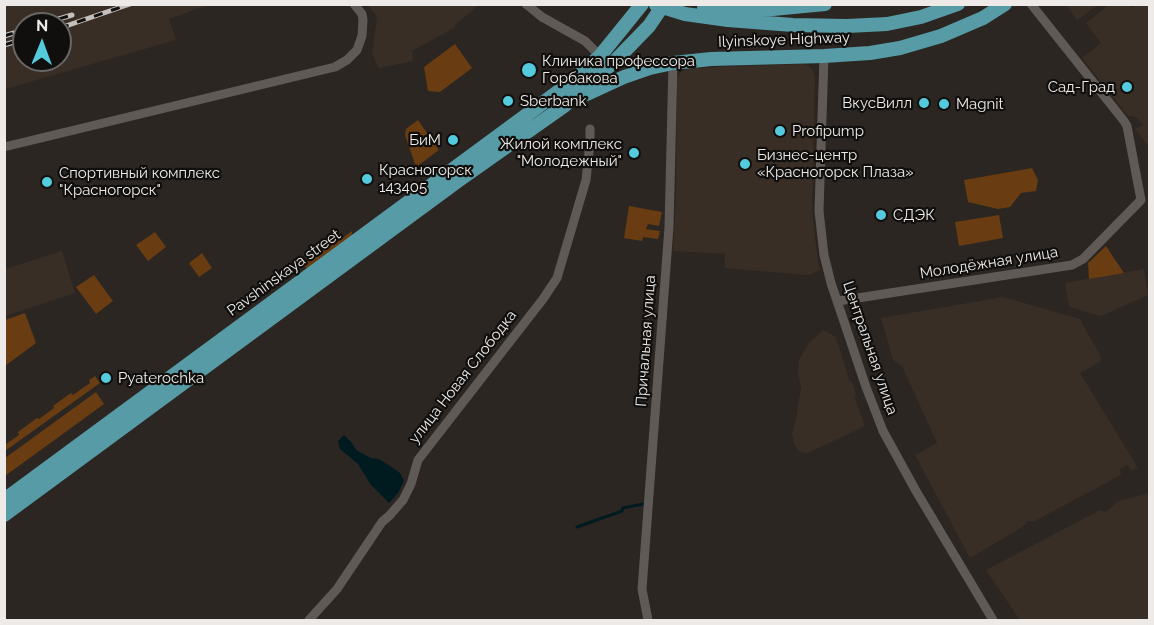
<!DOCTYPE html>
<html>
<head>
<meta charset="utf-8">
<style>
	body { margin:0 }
	#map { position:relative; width:1154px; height:625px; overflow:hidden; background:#2b2622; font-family:Raleway,sans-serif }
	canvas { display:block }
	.frame { position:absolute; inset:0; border:6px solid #edeae7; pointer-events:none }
	.north { position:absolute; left:12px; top:12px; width:60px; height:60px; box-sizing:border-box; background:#110f0e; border:2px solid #696765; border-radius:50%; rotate:1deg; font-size:16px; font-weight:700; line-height:24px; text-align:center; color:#edeae7 }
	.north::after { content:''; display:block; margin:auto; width:21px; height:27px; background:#54cadd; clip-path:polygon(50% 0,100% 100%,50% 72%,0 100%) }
</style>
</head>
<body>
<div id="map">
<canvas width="1154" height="625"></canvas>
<div class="frame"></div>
<div class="north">N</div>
</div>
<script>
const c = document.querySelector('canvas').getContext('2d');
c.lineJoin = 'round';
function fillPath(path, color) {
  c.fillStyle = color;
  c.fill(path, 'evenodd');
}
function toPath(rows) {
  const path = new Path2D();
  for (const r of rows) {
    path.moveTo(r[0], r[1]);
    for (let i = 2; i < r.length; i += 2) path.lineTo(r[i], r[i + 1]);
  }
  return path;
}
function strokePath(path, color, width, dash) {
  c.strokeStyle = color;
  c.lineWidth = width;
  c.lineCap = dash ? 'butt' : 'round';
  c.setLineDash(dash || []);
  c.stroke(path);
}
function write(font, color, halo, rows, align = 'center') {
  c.font = font + ' Raleway,sans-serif';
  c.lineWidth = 4.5;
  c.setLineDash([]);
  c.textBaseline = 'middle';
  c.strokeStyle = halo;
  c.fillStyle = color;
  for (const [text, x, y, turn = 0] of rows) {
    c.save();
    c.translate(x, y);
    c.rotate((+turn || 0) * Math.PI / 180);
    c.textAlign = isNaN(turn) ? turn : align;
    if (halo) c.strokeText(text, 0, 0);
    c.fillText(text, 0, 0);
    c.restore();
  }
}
fillPath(toPath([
	[1110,4,1128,5,1131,8,1135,5,1149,5,1149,147,1135,129,1143,125,1136,117,1128,116,1082,58,1101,43,1086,23],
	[4,5,5,4,208,5,169,19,176,40,5,89],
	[24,24,60,24,60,60,24,60],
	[368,5,479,5,455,25,454,28,412,51,413,61,379,68,372,54,377,17],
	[1066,5,1098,5,1077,20],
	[803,64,808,65,812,69,815,78,812,211,817,255,820,270,809,275,725,268,725,254,673,251,676,194,677,79,681,72,688,68],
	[62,251,75,293,5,316,5,269],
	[1144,269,1148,295,1101,316,1069,307,1065,283],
	[1003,297,1080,319,1101,357,1100,362,1080,373,1138,468,1132,471,1127,465,1120,469,1121,475,1035,521,1027,521,1024,526,970,558,915,455,937,443,902,366,893,360,881,318],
	[823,330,836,337,850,382,852,381,856,395,854,396,865,426,808,453,800,452,794,444,792,433,794,429,801,388,798,373,799,360,809,343],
	[1149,493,1149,620,1020,620,986,570,1100,510,1106,512,1118,501]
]), '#382e26');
fillPath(toPath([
	[455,44,472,68,440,92,428,91,424,67],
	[418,120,439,150,416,167,405,135,406,129],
	[1032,168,1038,180,1036,191,1021,193,1010,207,998,209,968,202,964,180],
	[629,206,662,212,659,226,648,224,646,229,660,231,658,239,643,237,642,241,624,238],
	[999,215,1003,238,959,246,955,222],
	[352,231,352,235,308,269,304,266,304,263,322,250,331,246],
	[155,232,166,247,148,261,136,245],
	[1106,246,1124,273,1089,279,1088,263],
	[202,253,212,268,199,277,189,263],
	[94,275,113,301,96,314,76,287],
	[25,313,36,343,5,366,5,320],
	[95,376,100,383,5,451,5,443,6,444,19,435,18,432,37,418,39,419,54,408,53,406,71,393,73,395,90,383,89,380],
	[96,392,104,404,5,476,5,458]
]), '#693c11');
fillPath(toPath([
	[344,435,352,443,356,450,371,458,379,459,393,468,400,473,404,481,398,493,389,503,371,485,358,464,340,449,338,441]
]), '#001b20');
strokePath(toPath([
	[577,527,622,511,623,508,643,504]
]), '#001b20', 3);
strokePath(toPath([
	[526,4,542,17,585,41,600,56],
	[824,56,819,211,824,255,831,283,866,387,883,431,916,491,993,620],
	[4,147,335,67,347,60,357,50,362,36,363,20,362,14,354,4],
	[838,301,1072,265,1083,259,1141,200,1127,126,1124,121,1031,4],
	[309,620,337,589,382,522,390,515,403,500,411,484,418,460,543,299,557,278,586,180,590,142,590,129],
	[648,620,642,589,669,227,673,63]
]), '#605a56', 9);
strokePath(toPath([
	[656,5,685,14,728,20,793,25,847,26,887,24,921,17,958,4],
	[704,8,720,10,773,9,825,4],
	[587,94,624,77,650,68,673,63,711,59,824,56,870,53,900,48,941,36,983,18,1005,4],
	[4,500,570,83,600,56,642,4],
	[4,515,459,180,564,106,615,61,649,26,664,4]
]), '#569ba5', 14);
const rail = toPath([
	[42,24,72,15],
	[60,28,130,4],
	[4,36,24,30],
	[4,45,24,39]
]);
strokePath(rail, '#c2bfbc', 5);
strokePath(rail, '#110f0e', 3, [9]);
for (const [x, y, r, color] of [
	[529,70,8,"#54cadd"],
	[1127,87,6,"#54cadd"],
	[508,101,6,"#54cadd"],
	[924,103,6,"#54cadd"],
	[944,104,6,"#54cadd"],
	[780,131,6,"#54cadd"],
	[453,140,6,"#54cadd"],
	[634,153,6,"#54cadd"],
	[745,164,6,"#54cadd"],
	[367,179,6,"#54cadd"],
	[47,182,6,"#54cadd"],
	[881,215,6,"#54cadd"],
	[106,378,6,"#54cadd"]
]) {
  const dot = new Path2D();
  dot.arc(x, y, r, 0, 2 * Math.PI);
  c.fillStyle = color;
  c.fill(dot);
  strokePath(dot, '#110f0e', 2);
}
write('15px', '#edeae7', '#110f0e', [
	["Ilyinskoye Highway",784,40,-2],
	["Молодёжная улица",989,263,-9],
	["Pavshinskaya street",284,273,-36],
	["Причальная улица",646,341,-86],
	["Центральная улица",870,348,71],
	["улица Новая Слободка",463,377,-52]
]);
write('15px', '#edeae7', '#110f0e', [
	["Клиника профессора",542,61],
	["Горбакова",542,78],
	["Сад-Град",1115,87,"right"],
	["Sberbank",520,101],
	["ВкусВилл",912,103,"right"],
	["Magnit",956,104],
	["Profipump",792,131],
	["БиМ",441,140,"right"],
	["Жилой комплекс",622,144,"right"],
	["\"Молодежный\"",622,161,"right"],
	["Бизнес-центр",757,155],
	["«Красногорск Плаза»",757,172],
	["Красногорск",379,170],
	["143405",379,187],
	["Спортивный комплекс",59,173],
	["\"Красногорск\"",59,190],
	["СДЭК",893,215],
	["Pyaterochka",118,378]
], 'left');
</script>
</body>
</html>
